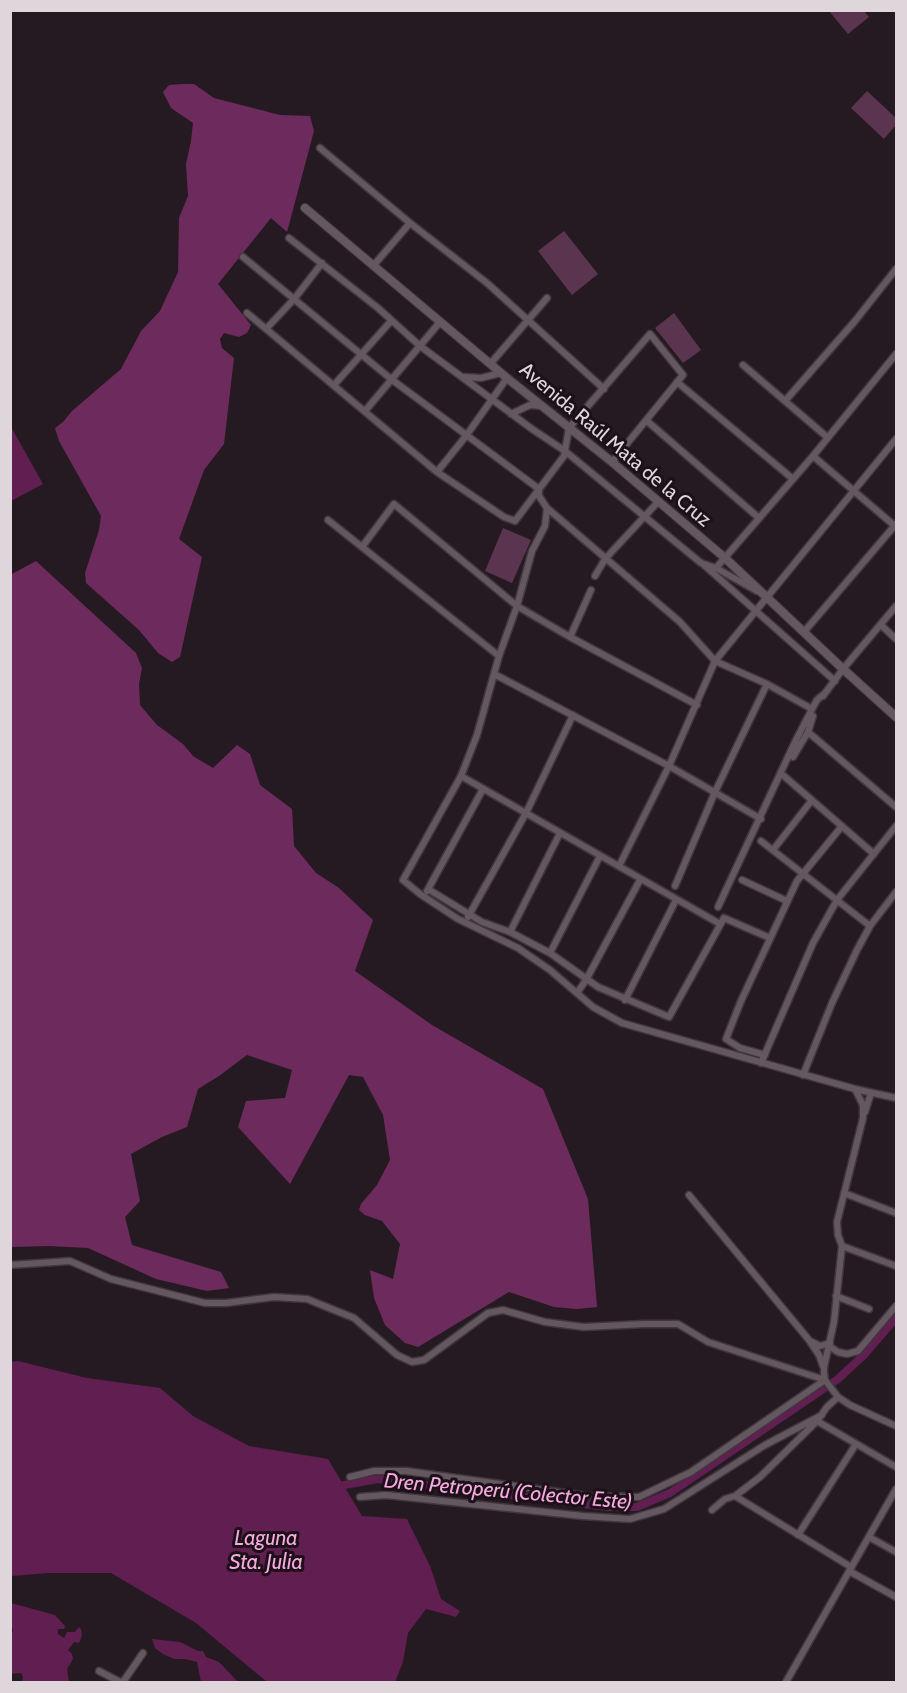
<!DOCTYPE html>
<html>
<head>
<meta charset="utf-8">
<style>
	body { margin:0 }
	#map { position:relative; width:907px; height:1693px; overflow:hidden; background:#261a22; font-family:Cabin,sans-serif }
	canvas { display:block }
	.frame { position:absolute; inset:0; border:12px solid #ded6db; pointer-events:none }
</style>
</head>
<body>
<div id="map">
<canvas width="907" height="1693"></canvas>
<div class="frame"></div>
</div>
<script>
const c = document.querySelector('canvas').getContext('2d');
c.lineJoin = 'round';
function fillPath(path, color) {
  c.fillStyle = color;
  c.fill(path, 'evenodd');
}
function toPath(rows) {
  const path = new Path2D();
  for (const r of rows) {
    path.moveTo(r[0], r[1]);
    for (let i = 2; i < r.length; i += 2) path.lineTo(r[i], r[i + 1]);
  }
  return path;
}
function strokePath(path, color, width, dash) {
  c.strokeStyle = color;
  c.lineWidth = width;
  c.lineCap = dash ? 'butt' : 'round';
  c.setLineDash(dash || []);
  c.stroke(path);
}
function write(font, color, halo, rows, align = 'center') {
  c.font = font + ' Cabin,sans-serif';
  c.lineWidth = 6;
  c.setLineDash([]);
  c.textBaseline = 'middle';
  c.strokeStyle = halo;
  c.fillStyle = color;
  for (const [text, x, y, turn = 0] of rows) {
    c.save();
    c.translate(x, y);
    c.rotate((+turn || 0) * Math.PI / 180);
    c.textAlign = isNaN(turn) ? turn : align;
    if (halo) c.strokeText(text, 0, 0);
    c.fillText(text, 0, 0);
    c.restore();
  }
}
fillPath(toPath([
	[829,11,864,11,869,17,848,34],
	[867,91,896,118,896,125,884,139,851,108],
	[564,231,598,274,572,295,538,251],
	[674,313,701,350,683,363,655,328],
	[503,528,531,540,512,583,485,571]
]), '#5b3450');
fillPath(toPath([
	[182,84,194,84,214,98,280,115,310,116,314,131,287,232,271,218,218,284,251,325,247,333,239,337,224,333,220,339,222,348,234,358,224,444,204,470,179,539,202,557,180,657,172,662,158,653,139,630,86,583,85,573,99,530,101,516,59,441,55,428,63,422,72,411,121,369,141,331,160,311,178,272,179,218,188,196,186,164,191,141,193,123,171,108,163,92,169,85],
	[36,561,136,653,142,668,139,684,140,705,157,725,183,744,193,756,213,768,237,745,250,754,260,785,292,809,294,846,316,873,339,888,373,920,355,971,432,1025,543,1089,588,1199,597,1307,577,1309,554,1307,509,1292,418,1347,405,1343,385,1325,374,1298,370,1270,393,1279,400,1244,382,1221,365,1215,359,1210,361,1204,377,1185,390,1160,383,1115,363,1077,349,1075,290,1184,238,1127,246,1101,285,1098,292,1070,247,1055,219,1076,198,1089,187,1127,162,1137,131,1154,140,1201,125,1217,132,1245,221,1272,229,1288,207,1291,156,1279,88,1248,49,1246,11,1247,10,575]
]), '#6d2a5c');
fillPath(toPath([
	[10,425,43,484,11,501,10,501],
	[18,1361,87,1378,160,1388,193,1416,249,1446,328,1459,362,1516,407,1519,430,1566,441,1599,460,1611,456,1617,426,1609,408,1633,403,1662,395,1682,267,1682,196,1623,111,1573,48,1573,11,1576,10,1362],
	[11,1603,55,1615,65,1626,64,1629,58,1629,58,1634,64,1638,67,1632,75,1632,79,1627,81,1629,82,1636,79,1643,74,1642,68,1650,72,1654,73,1659,67,1669,69,1682,22,1682,23,1677,21,1673,11,1674,10,1639,13,1630,11,1626],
	[152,1639,180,1642,198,1651,203,1651,206,1657,219,1662,238,1682,201,1682,197,1662,185,1659,174,1659,163,1654,155,1648]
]), '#601e51');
strokePath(toPath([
	[344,1485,378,1479,609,1507,637,1507,670,1493,838,1379,865,1354,896,1318]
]), '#601e51', 8);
const minor = toPath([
	[320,148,410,223,487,283,604,389],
	[289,238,378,308,420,346,532,429,565,451,701,563,716,568,757,591],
	[243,257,391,379,539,489,539,496,547,508,680,622,715,661,767,684,812,709],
	[373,266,410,223],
	[247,313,437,472,504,517,515,521,564,456,569,428,650,334,683,375,612,462],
	[266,329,295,298,322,263],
	[491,363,547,298],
	[743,365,827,437],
	[464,377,481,378,501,373],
	[677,382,793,479],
	[334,385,391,321],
	[785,401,855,321,896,269],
	[365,411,440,322],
	[511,414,530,405,541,406],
	[647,421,759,518],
	[813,456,896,527],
	[437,472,466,436,507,378],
	[547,508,545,526,532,551,517,606,499,656,477,735,461,776,403,880,420,894,458,919,518,948,550,970,593,1007,622,1023,855,1089,896,1098],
	[328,520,499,656],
	[362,547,394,504,517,606,570,637,697,705],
	[704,565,835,681],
	[716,568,813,456,896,354],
	[595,576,605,559,658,502],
	[881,625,896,639],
	[804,632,896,524],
	[570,637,591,590],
	[494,674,669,766,761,819],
	[823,696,843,669,896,606],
	[808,732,896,807],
	[793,757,808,732,813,716],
	[461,776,720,924],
	[784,776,874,854],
	[761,841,870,926],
	[773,850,812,800],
	[619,866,669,766,715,661,896,439],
	[742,880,787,901],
	[675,886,715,792,767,684],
	[428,889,482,922,510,932,550,953,598,987,669,1017,724,918,770,938],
	[427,891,483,789],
	[718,907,795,742,812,709,817,700,824,694],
	[468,917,526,813,573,715],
	[510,932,560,833],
	[550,953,600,856],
	[577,993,586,980,640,880],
	[625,1000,676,900],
	[765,1055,740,1048,726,1039,741,1001,797,881,842,826],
	[761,1063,813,943,837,900,896,826],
	[803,1075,832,1003,857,950,870,926,896,892],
	[855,1089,863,1105,863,1118,837,1222,838,1235,842,1246,834,1322,824,1367,824,1373,825,1380,838,1397,850,1405,896,1426],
	[865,1112,871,1093],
	[844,1193,896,1213],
	[689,1195,809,1340,819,1355,823,1366],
	[842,1246,896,1266],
	[10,1265,70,1261,111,1279,205,1303,226,1303,274,1297,307,1299,354,1318,397,1355,412,1362,424,1360,488,1313,503,1310,545,1322,584,1327,644,1324,678,1324,708,1342,825,1380],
	[836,1296,869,1309],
	[812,1342,820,1346,830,1343],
	[829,1346,838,1352,847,1354,858,1351,896,1306],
	[817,1421,896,1467],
	[350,1477,374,1471,406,1471,587,1496,639,1497,691,1472,825,1380],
	[735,1496,851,1567],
	[360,1497,386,1495,583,1516,630,1519,664,1509,765,1445,822,1415],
	[712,1510,725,1499,735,1496,760,1477,817,1421,827,1407,838,1397],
	[798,1535,856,1444],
	[869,1537,896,1552],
	[849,1571,896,1597],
	[99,1671,120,1682],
	[123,1682,143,1653],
	[786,1682,896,1489]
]);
const tertiary = toPath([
	[305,208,507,378,612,462,725,558,843,669,896,717]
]);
strokePath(minor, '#40373d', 9);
strokePath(tertiary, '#40373d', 10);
strokePath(minor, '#655760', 6);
strokePath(tertiary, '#655760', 8);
write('20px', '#ded6db', '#1c1118', [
	["Avenida Raúl Mata de la Cruz",615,445,40]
]);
write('italic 21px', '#f8a9e0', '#1c1118', [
	["Dren Petroperú (Colector Este)",508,1492,5],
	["Laguna",266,1539],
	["Sta. Julia",266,1563]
]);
</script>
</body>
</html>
